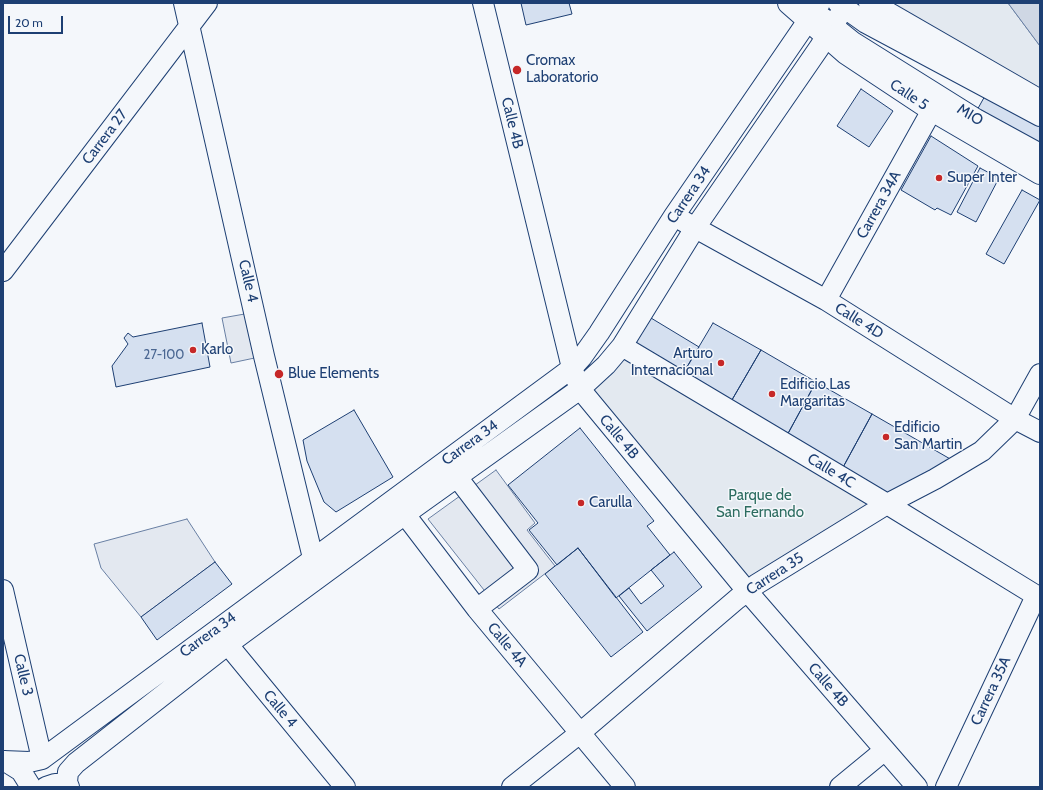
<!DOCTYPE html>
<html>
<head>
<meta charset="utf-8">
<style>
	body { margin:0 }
	#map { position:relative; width:1043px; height:790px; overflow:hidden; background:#f4f7fb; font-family:Cabin,sans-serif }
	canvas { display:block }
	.frame { position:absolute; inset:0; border:4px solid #1d3f73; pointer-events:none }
	.scale { position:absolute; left:8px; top:16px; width:55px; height:18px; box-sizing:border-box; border:2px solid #1d3f73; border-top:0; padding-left:5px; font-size:12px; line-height:14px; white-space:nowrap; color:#1d3f73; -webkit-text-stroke:3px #f4f7fb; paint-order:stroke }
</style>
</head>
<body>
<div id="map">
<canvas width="1043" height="790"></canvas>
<div class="frame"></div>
<div class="scale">20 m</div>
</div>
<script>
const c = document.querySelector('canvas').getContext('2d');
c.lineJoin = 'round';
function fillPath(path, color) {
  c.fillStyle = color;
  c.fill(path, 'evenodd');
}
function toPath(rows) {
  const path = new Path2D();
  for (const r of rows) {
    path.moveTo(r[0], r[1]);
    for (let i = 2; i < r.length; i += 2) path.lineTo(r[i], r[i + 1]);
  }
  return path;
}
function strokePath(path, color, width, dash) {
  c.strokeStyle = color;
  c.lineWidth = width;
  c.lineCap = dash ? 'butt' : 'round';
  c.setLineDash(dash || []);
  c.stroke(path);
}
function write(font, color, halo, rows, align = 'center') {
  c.font = font + ' Cabin,sans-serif';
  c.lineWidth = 3;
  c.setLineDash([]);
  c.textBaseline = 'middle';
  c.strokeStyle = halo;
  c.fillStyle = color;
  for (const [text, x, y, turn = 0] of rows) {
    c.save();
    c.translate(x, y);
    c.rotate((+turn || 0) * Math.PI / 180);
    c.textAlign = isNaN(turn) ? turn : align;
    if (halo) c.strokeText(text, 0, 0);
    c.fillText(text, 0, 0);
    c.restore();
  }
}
const green = toPath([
	[870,3,1008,3,1040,46,1040,101,870,3],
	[622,346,887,504,747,591,591,403,593,378,622,346]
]);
fillPath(green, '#e3e9f0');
strokePath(green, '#687fa3', 1);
const parking = toPath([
	[256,312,264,356,231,363,222,318,256,312],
	[496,470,535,523,527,530,555,566,499,609,428,519,496,470],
	[187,519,215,562,141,617,101,568,94,544,187,519]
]);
fillPath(parking, '#e3e8f0');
strokePath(parking, '#687fa3', 1);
const water = toPath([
	[1008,3,1040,3,1040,46,1008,3]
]);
fillPath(water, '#cfd7e4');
strokePath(water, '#687fa3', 1);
const building = toPath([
	[521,3,569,3,572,14,526,25,521,3],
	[861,89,893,111,869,147,837,126,861,89],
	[986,94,1040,124,1040,147,976,112,986,94],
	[931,136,978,166,951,215,937,208,935,210,901,190,931,136],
	[980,168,999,178,976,222,957,212,980,168],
	[1022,190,1040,200,1004,264,986,254,1022,190],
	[651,318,699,347,681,377,632,349,651,318],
	[202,323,210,367,116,387,112,366,128,344,124,338,128,333,133,337,202,323],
	[713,323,761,350,729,405,681,377,713,323],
	[761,350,816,382,785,439,729,405,761,350],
	[816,382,872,414,841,471,785,439,816,382],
	[354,410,393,477,336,512,324,502,307,461,303,440,354,410],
	[872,414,952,460,888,497,841,471,872,414],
	[580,428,654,521,647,526,670,555,616,598,578,548,557,565,529,530,538,523,508,485,580,428],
	[578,548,643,632,611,657,545,574,578,548],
	[674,552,702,587,647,631,619,596,629,588,641,604,664,586,651,570,674,552],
	[215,562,232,584,157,640,141,617,215,562]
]);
fillPath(building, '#d5e0f0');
strokePath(building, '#1d3f73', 1);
const minor = toPath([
	[184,3,264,356,313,558],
	[483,3,572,368,580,389,747,591,917,787],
	[838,3,866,23,1040,116],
	[823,18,853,42,976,119,1040,154],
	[683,221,826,300,1015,419,1040,432],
	[3,271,207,3],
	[826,300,932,110],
	[622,346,887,504,1040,598],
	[457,477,528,570,477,609],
	[397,504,477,609,625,787],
	[3,590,42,759],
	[219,634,345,787],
	[3,761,29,762,42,759,572,368,582,357,599,333,674,216,820,3],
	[5,761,21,771,31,787],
	[46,787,55,784,62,784,65,787],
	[69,787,67,782,68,772,76,763,227,645,404,515,580,389,606,365,622,346,695,228,819,48,847,3],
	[512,787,580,733,737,599,757,584,887,504,935,479,982,451,1015,419,1040,374],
	[840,787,885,750],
	[946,787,1036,596]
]);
const major = toPath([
	[789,3,846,53,932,110,1040,173],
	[870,3,1040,101]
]);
strokePath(minor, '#1d3f73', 22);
strokePath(major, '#1d3f73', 24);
strokePath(minor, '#f4f7fb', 20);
strokePath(major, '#f4f7fb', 22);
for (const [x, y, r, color] of [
	[517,70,5,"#c62828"],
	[939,178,4,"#c62828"],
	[193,350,4,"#c62828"],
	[721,363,4,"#c62828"],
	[279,374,5,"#c62828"],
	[772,394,4,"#c62828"],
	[886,437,4,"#c62828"],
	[581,503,4,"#c62828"]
]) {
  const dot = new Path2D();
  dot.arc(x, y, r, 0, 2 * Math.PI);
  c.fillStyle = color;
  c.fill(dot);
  strokePath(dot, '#f4f7fb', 1.5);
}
write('13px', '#4b6792', null, [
	["27-100",164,355]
]);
write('15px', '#1d3f73', '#f4f7fb', [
	["Cromax",526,61],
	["Laboratorio",526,78],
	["Super Inter",947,178],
	["Karlo",201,350],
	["Arturo",713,354,"right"],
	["Internacional",713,371,"right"],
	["Blue Elements",288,374],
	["Edificio Las",780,385],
	["Margaritas",780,402],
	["Edificio",894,428],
	["San Martin",894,445],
	["Carulla",589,503]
], 'left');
write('15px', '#1d3f73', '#f4f7fb', [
	["Calle 5",909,95,34],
	["MIO",970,115,31],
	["Calle 4B",512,123,76],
	["Carrera 27",105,137,-53],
	["Carrera 34",689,195,-56],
	["Carrera 34A",879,205,-61],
	["Calle 4",248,281,77],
	["Calle 4D",859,321,32],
	["Calle 4B",619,437,50],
	["Carrera 34",470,443,-36],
	["Calle 4C",831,471,31],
	["Carrera 35",775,574,-33],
	["Carrera 34",208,635,-36],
	["Calle 4A",507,645,50],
	["Calle 3",23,675,77],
	["Calle 4B",828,685,49],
	["Carrera 35A",991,691,-65],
	["Calle 4",280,709,50]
]);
write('15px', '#2c6c60', '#f4f7fb', [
	["Parque de",760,496],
	["San Fernando",760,513]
]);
</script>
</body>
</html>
